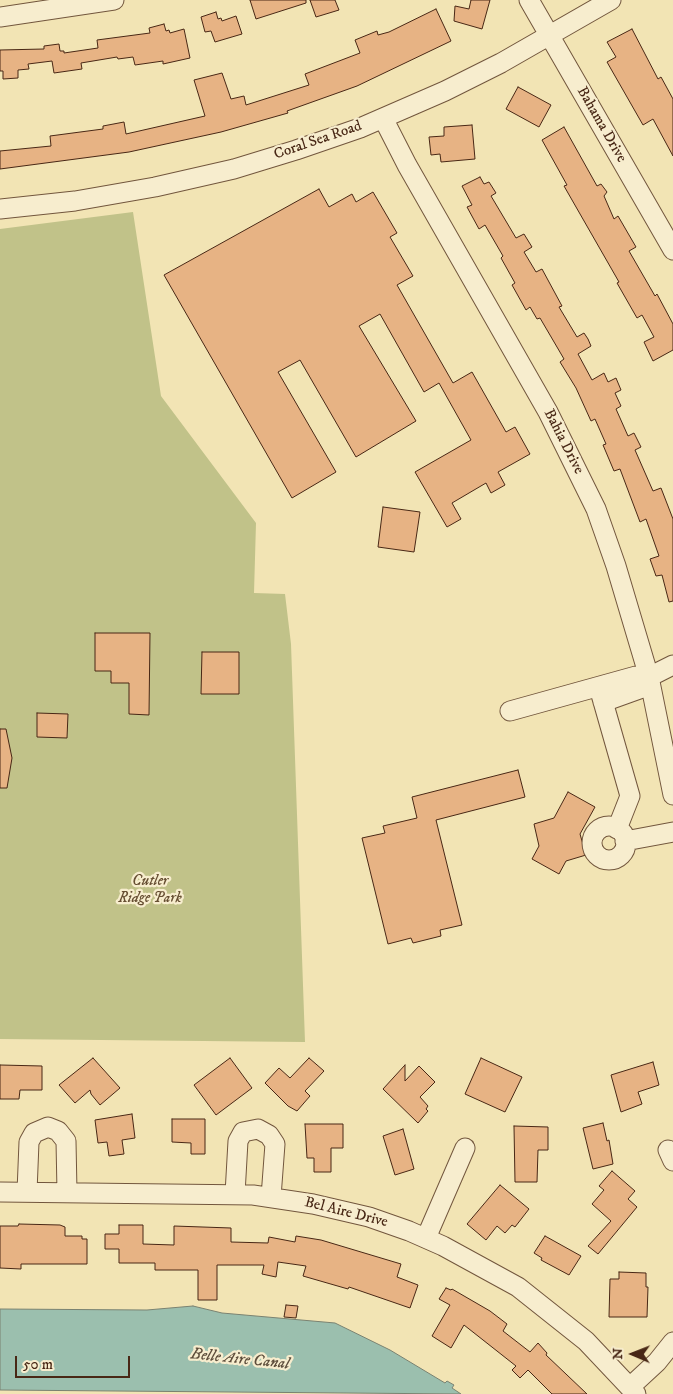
<!DOCTYPE html>
<html>
<head>
<meta charset="utf-8">
<style>
	body { margin:0 }
	#map { position:relative; width:673px; height:1394px; overflow:hidden; background:#f2e4b4; font-family:"IM FELL DW Pica",serif }
	canvas { display:block }
	.north { position:absolute; left:608px; top:1329px; width:50px; height:50px; -webkit-text-stroke:4px #f7edce; paint-order:stroke; rotate:271deg; font-size:14px; font-weight:700; line-height:20px; text-align:center; color:#482715 }
	.north::after { content:''; display:block; margin:auto; width:18px; height:22px; background:#482715; clip-path:polygon(50% 0,100% 100%,50% 72%,0 100%) }
	.scale { position:absolute; left:15px; top:1356px; width:115px; height:22px; box-sizing:border-box; border:2px solid #482715; border-top:0; padding-left:6px; font-size:15px; line-height:18px; white-space:nowrap; color:#482715; -webkit-text-stroke:4px #f7edce; paint-order:stroke }
</style>
</head>
<body>
<div id="map">
<canvas width="673" height="1394"></canvas>
<div class="north">N</div>
<div class="scale">50 m</div>
</div>
<script>
const c = document.querySelector('canvas').getContext('2d');
c.lineJoin = 'round';
function fillPath(path, color) {
  c.fillStyle = color;
  c.fill(path, 'evenodd');
}
function toPath(rows) {
  const path = new Path2D();
  for (const r of rows) {
    if (r.length === 3) {
      path.moveTo(r[0] + r[2], r[1]);
      path.arc(r[0], r[1], r[2], 0, 2 * Math.PI);
      continue;
    }
    path.moveTo(r[0], r[1]);
    for (let i = 2; i < r.length; i += 2) path.lineTo(r[i], r[i + 1]);
  }
  return path;
}
function strokePath(path, color, width, dash) {
  c.strokeStyle = color;
  c.lineWidth = width;
  c.lineCap = dash ? 'butt' : 'round';
  c.setLineDash(dash || []);
  c.stroke(path);
}
function write(font, color, halo, rows, align = 'center') {
  c.font = font + ' "IM FELL DW Pica",serif';
  c.lineWidth = 4.5;
  c.setLineDash([]);
  c.textBaseline = 'middle';
  c.strokeStyle = halo;
  c.fillStyle = color;
  for (const [text, x, y, turn = 0] of rows) {
    c.save();
    c.translate(x, y);
    c.rotate((+turn || 0) * Math.PI / 180);
    c.textAlign = isNaN(turn) ? turn : align;
    if (halo) c.strokeText(text, 0, 0);
    c.fillText(text, 0, 0);
    c.restore();
  }
}
fillPath(toPath([
	[133,212,161,396,256,523,254,593,285,594,291,644,305,1042,0,1039,0,229]
]), '#c1c289');
const water = toPath([
	[193,1306,222,1313,335,1323,390,1350,445,1383,447,1381,454,1385,452,1388,461,1394,0,1390,0,1309,147,1310,193,1306]
]);
fillPath(water, '#9bbfae');
strokePath(water, '#7a8271', 1);
const building = toPath([
	[250,0,306,0,306,3,256,19,250,0],
	[310,0,335,0,339,10,316,17,310,0],
	[471,0,490,0,482,29,454,21,455,6,469,9,471,0],
	[436,9,451,41,357,86,287,111,288,113,221,132,129,152,0,169,0,151,51,146,50,136,103,129,103,126,124,122,126,134,205,116,194,80,222,73,231,99,244,96,246,105,309,85,305,74,360,53,355,40,377,31,378,35,389,32,436,9],
	[216,12,218,19,221,18,222,21,236,16,242,34,215,42,211,31,205,32,201,17,216,12],
	[164,24,166,31,169,30,170,33,184,29,190,58,163,64,163,61,135,65,133,57,118,59,117,57,81,63,82,69,54,73,52,61,28,64,29,69,18,70,18,78,3,79,3,71,0,71,0,50,44,49,44,46,59,44,60,51,64,51,64,53,98,48,97,40,150,33,149,28,164,24],
	[632,29,658,79,661,77,673,99,673,156,653,119,643,125,607,62,616,57,607,42,632,29],
	[518,87,551,105,539,127,506,109,518,87],
	[472,125,475,159,441,162,440,154,431,155,429,137,444,136,444,127,472,125],
	[564,127,597,186,601,184,607,192,604,196,614,219,618,216,636,247,629,251,655,296,657,294,673,324,673,350,653,361,644,342,654,337,642,315,637,318,617,283,619,282,564,186,567,185,542,140,564,127],
	[480,177,484,184,489,182,496,193,491,196,516,238,524,234,532,247,524,252,536,272,542,269,562,306,559,307,577,337,584,333,588,339,591,346,578,354,592,380,604,373,608,382,616,378,621,390,615,393,621,406,616,409,628,436,634,433,641,447,635,450,653,491,661,488,673,519,673,601,669,602,662,575,656,576,650,559,659,556,646,519,640,522,620,469,614,471,603,445,606,444,595,419,591,421,576,388,560,362,564,359,540,318,537,319,530,307,526,310,512,285,515,283,501,258,503,256,485,225,479,229,467,207,472,205,462,186,480,177],
	[319,189,329,207,352,194,356,202,373,192,397,233,390,237,413,276,397,285,453,383,472,372,506,432,515,427,530,454,498,472,505,485,491,493,486,483,452,503,461,519,447,527,415,472,471,440,439,383,424,392,380,314,359,326,416,421,356,457,300,360,278,372,336,472,292,498,164,275,319,189],
	[383,507,420,512,414,552,378,547,383,507],
	[95,633,150,633,149,715,129,714,129,683,111,683,111,671,95,671,95,633],
	[202,652,239,652,239,694,201,694,202,652],
	[37,713,68,714,67,738,37,737,37,713],
	[0,729,6,729,12,758,7,788,0,788,0,729],
	[518,770,525,797,436,820,462,925,440,930,441,936,413,943,411,938,388,944,362,838,385,833,383,826,417,818,412,797,518,770],
	[568,792,595,807,580,834,586,855,566,861,559,874,532,859,539,846,534,824,554,818,568,792],
	[93,1058,120,1088,100,1105,91,1094,90,1090,75,1103,59,1085,93,1058],
	[230,1058,252,1088,216,1115,194,1085,230,1058],
	[309,1058,324,1071,305,1091,310,1096,297,1111,288,1106,265,1083,279,1068,290,1078,309,1058],
	[481,1058,522,1077,505,1112,465,1094,481,1058],
	[653,1062,659,1085,638,1092,642,1104,621,1112,611,1075,653,1062],
	[0,1065,42,1066,42,1090,20,1090,19,1099,0,1099,0,1065],
	[405,1065,405,1081,419,1066,435,1082,420,1097,428,1106,426,1109,428,1111,418,1123,383,1089,405,1065],
	[132,1114,135,1138,122,1140,124,1154,109,1156,107,1142,98,1143,95,1120,132,1114],
	[172,1119,205,1119,205,1154,191,1154,191,1143,172,1142,172,1119],
	[603,1123,607,1141,609,1140,613,1164,593,1169,583,1128,603,1123],
	[305,1124,343,1124,343,1148,331,1148,331,1172,314,1172,314,1158,307,1158,305,1124],
	[514,1126,548,1127,548,1150,538,1150,537,1182,515,1182,514,1126],
	[403,1129,414,1169,395,1175,383,1136,403,1129],
	[612,1171,635,1191,628,1199,637,1207,598,1254,588,1246,611,1221,592,1204,604,1190,599,1186,612,1171],
	[500,1185,529,1209,515,1227,512,1225,505,1233,497,1226,486,1240,467,1224,500,1185],
	[19,1224,60,1225,65,1227,65,1236,82,1236,82,1239,87,1239,87,1264,21,1264,21,1269,0,1268,0,1226,18,1226,19,1224],
	[119,1225,143,1225,143,1244,174,1245,174,1226,231,1228,231,1242,268,1243,269,1237,295,1242,296,1236,321,1240,401,1264,397,1277,418,1285,410,1308,349,1287,348,1289,303,1276,306,1266,278,1262,276,1277,262,1274,264,1265,217,1265,217,1300,198,1300,198,1270,155,1270,155,1263,119,1263,119,1249,105,1249,105,1234,119,1234,119,1225],
	[545,1236,581,1256,569,1275,541,1260,542,1258,534,1253,545,1236],
	[619,1272,646,1273,646,1287,648,1287,647,1317,609,1317,610,1279,619,1279,619,1272],
	[446,1288,451,1290,452,1289,490,1311,507,1324,503,1331,530,1352,538,1343,547,1353,546,1355,587,1394,552,1394,528,1370,520,1378,512,1370,516,1366,464,1325,451,1348,432,1336,450,1305,439,1299,446,1288],
	[286,1305,298,1306,296,1318,284,1317,286,1305]
]);
fillPath(building, '#e7b384');
strokePath(building, '#482715', 1);
const minor = toPath([
	[529,0,673,250],
	[0,17,114,0],
	[383,118,407,165,548,412,596,509,616,566,649,677,673,795],
	[0,209,75,201,155,187,234,169,296,150,360,128,445,91,501,63,611,0],
	[649,677,673,665],
	[600,691,630,796,617,829],
	[510,711,636,676,649,677,642,688,603,702],
	[609,843,17],
	[625,841,673,832],
	[668,1150,673,1161],
	[0,1192,253,1195,313,1204,369,1217,409,1231,443,1246,518,1287,586,1341,636,1394],
	[27,1192,29,1142,34,1133,48,1127,58,1131,66,1141,67,1192],
	[235,1194,238,1141,243,1132,258,1129,269,1135,275,1144,271,1197],
	[426,1238,465,1148],
	[630,1387,657,1362,673,1342]
]);
strokePath(minor, '#72563d', 21);
strokePath(minor, '#f7edce', 19);
write('15px', '#482715', '#f7edce', [
	["Bahama Drive",601,125,60],
	["Coral Sea Road",318,141,-19],
	["Bahia Drive",563,442,63],
	["Bel Aire Drive",346,1213,14]
]);
write('italic 15px', '#664e32', '#f7edce', [
	["Cutler",150,882],
	["Ridge Park",150,899]
]);
write('italic 16px', '#5d4d3b', '#f7edce', [
	["Belle Aire Canal",240,1360,6]
]);
</script>
</body>
</html>
